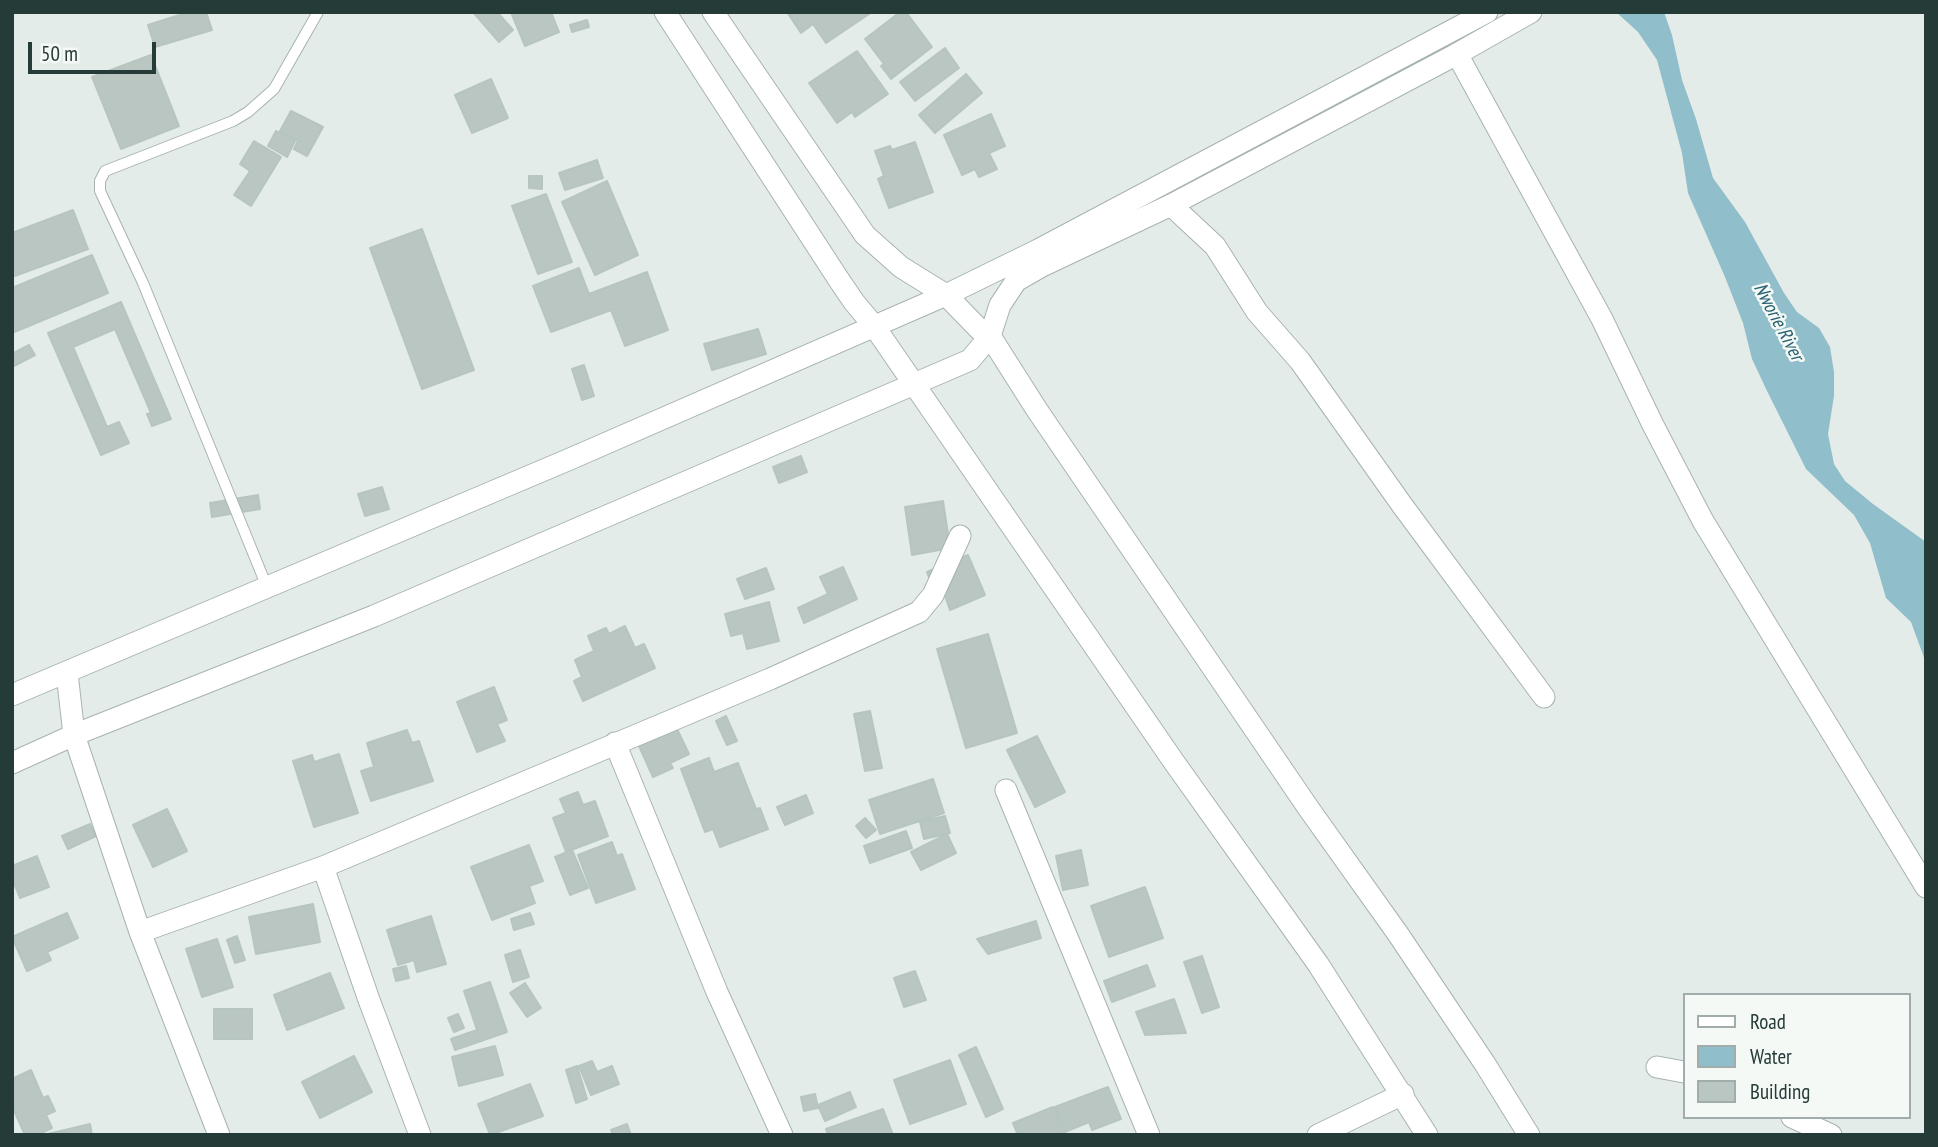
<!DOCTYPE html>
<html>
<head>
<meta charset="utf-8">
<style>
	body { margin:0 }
	#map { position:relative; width:1938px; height:1147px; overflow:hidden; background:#e4ece9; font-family:"PT Sans Narrow",sans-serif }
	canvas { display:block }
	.frame { position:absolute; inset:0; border:14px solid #253b37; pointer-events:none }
	.legend { position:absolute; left:1683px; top:993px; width:228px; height:126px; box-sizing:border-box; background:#f4f9f6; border:2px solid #a1adaa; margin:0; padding:9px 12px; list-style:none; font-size:21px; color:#253b37 }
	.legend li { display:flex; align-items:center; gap:14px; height:35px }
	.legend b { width:35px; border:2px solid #a1adaa }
	.scale { position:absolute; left:28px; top:42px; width:128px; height:32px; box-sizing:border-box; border:4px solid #253b37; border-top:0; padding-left:9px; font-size:21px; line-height:24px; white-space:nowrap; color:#253b37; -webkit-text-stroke:5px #f4f9f6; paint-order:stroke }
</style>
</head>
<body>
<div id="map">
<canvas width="1938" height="1147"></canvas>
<div class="frame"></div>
<ul class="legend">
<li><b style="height:9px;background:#fff"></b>Road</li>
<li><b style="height:19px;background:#91becb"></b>Water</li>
<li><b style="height:19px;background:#b9c6c2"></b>Building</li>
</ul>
<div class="scale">50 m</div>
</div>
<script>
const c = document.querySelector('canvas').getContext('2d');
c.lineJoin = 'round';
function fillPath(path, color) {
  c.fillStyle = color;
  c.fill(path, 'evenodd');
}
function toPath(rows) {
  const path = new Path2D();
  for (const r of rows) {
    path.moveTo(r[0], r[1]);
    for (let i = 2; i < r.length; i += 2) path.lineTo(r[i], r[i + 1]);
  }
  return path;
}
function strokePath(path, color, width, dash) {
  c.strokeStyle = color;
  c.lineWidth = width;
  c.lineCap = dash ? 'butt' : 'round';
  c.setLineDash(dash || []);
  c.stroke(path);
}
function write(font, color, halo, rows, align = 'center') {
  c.font = font + ' "PT Sans Narrow",sans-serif';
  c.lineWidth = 5;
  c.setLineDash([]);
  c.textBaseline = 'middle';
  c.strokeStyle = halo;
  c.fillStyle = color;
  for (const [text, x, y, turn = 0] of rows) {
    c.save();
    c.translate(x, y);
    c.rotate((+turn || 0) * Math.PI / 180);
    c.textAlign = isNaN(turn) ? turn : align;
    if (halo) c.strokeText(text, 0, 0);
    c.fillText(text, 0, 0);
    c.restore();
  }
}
fillPath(toPath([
	[1616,12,1664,12,1672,35,1682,80,1696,119,1713,178,1745,222,1784,293,1797,312,1819,328,1830,347,1834,372,1834,396,1828,434,1834,464,1845,481,1873,504,1926,542,1926,663,1911,622,1886,598,1870,543,1854,515,1806,469,1767,391,1752,359,1743,323,1725,277,1688,193,1682,153,1657,60,1638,32]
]), '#91becb');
const building = toPath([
	[189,12,206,12,212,30,155,47,148,25,189,12],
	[473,12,497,12,513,30,499,42,473,12],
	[511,12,551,12,559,32,525,46,511,12],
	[787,12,872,12,826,43,813,24,801,33,787,12],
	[900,12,906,12,932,47,891,79,881,66,884,64,865,39,900,12],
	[587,20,589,27,572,32,570,25,587,20],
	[945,48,959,68,915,101,900,82,945,48],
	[857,51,888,94,855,117,852,112,837,123,809,83,857,51],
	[151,55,179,126,121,149,92,77,151,55],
	[966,74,982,93,935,133,919,115,966,74],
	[491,79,508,118,472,133,455,95,491,79],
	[291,111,323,127,307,156,294,149,298,141,280,131,291,111],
	[991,114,1005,146,989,153,997,169,979,177,975,169,962,175,944,135,991,114],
	[276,131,295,141,287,157,268,146,276,131],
	[254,141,281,157,251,206,234,195,250,171,240,164,254,141],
	[915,142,933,192,889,208,878,179,884,176,875,151,890,146,892,150,915,142],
	[597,160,603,178,565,190,559,173,597,160],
	[529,176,542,176,542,189,529,188,529,176],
	[607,181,638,255,595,275,562,202,607,181],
	[546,194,572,262,538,274,512,206,546,194],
	[73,210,88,249,12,277,12,233,73,210],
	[422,229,474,370,422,389,370,248,422,229],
	[92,255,108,293,12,333,12,288,92,255],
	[579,268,589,294,647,272,668,330,625,346,611,310,551,332,533,286,579,268],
	[121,302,171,419,152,426,147,414,151,413,115,329,73,347,107,427,119,422,129,443,101,455,48,333,121,302],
	[758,329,766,354,712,370,704,344,758,329],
	[29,345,35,355,14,366,12,354,29,345],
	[584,365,594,396,582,400,572,369,584,365],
	[801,456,807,472,779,483,773,467,801,456],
	[382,487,389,509,365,516,358,494,382,487],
	[258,495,260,509,212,517,210,503,258,495],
	[943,501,950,548,912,555,905,507,943,501],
	[968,555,985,595,950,610,945,596,938,599,927,572,968,555],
	[843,567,857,599,804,623,798,608,828,594,820,577,843,567],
	[766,568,774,589,745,599,737,579,766,568],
	[769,602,779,641,747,649,743,633,731,636,725,614,769,602],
	[625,626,635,648,644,644,655,668,583,701,574,681,582,677,575,660,594,651,588,636,606,628,609,634,625,626],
	[988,634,1017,733,966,748,937,649,988,634],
	[494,687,507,720,497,724,505,741,477,752,457,702,494,687],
	[870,711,882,768,865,771,854,714,870,711],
	[726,716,737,741,727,745,716,721,726,716],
	[677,729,689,754,670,763,673,768,653,777,639,746,677,729],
	[407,730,412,743,419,741,433,781,371,801,361,771,374,767,367,743,407,730],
	[1037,736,1065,792,1035,807,1007,750,1037,736],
	[339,754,358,813,314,827,293,761,312,755,314,762,339,754],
	[709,758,714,772,738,763,756,809,760,808,768,829,720,847,713,829,705,832,681,769,709,758],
	[933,779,944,813,880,834,869,800,933,779],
	[578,792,583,805,595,801,608,836,566,852,553,818,566,813,560,799,578,792],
	[806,795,813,813,785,825,777,807,806,795],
	[167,809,187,851,153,867,133,825,167,809],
	[945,816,950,833,924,839,920,822,945,816],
	[865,818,876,830,866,838,856,826,865,818],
	[90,824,96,836,68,849,62,836,90,824],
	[906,831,912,848,870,863,864,846,906,831],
	[947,834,956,853,921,870,911,852,947,834],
	[612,842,617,856,622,854,635,889,596,903,578,855,612,842],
	[529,845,543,881,529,886,535,903,492,920,471,867,529,845],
	[572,850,588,888,570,895,555,857,572,850],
	[1081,850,1088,885,1063,890,1056,856,1081,850],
	[37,856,49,887,20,898,12,878,12,866,37,856],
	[1145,887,1163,938,1109,957,1091,906,1145,887],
	[313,904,320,942,256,954,249,917,313,904],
	[67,913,78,938,47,952,51,960,27,971,12,937,67,913],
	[530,913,534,924,514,930,511,919,530,913],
	[431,916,446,964,417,972,414,960,398,965,387,930,431,916],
	[1036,921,1041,938,988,954,977,939,1036,921],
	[237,936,245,960,235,963,227,940,237,936],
	[217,939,233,987,202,997,186,949,217,939],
	[520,950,529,977,513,982,505,955,520,950],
	[1202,956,1219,1007,1202,1013,1184,962,1202,956],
	[1147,965,1155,986,1112,1002,1104,981,1147,965],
	[406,966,409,978,396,981,393,969,406,966],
	[915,971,926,1000,904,1007,894,978,915,971],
	[330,973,344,1008,287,1030,274,995,330,973],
	[490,982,507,1032,455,1050,451,1039,477,1030,464,991,490,982],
	[525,983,541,1008,527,1017,510,993,525,983],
	[1174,999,1186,1033,1145,1035,1136,1012,1174,999],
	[214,1009,252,1009,252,1039,214,1039,214,1009],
	[458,1014,464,1028,454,1032,448,1018,458,1014],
	[495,1046,503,1075,459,1086,452,1057,495,1046],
	[976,1047,1003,1109,986,1117,959,1055,976,1047],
	[354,1056,372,1092,320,1118,302,1082,354,1056],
	[950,1060,966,1104,910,1124,894,1080,950,1060],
	[592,1061,597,1072,612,1066,619,1084,591,1095,579,1066,592,1061],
	[577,1066,587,1099,576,1103,566,1070,577,1066],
	[31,1070,43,1098,48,1096,55,1111,46,1115,52,1128,37,1135,25,1135,12,1106,12,1079,31,1070],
	[530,1084,543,1116,490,1135,478,1104,530,1084],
	[1108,1087,1121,1119,1092,1130,1089,1122,1065,1132,1055,1107,1108,1087],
	[850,1092,856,1107,825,1121,818,1105,850,1092],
	[815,1094,818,1108,804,1111,801,1097,815,1094],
	[1053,1107,1064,1135,1018,1135,1013,1123,1053,1107],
	[883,1109,893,1135,828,1135,826,1129,883,1109],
	[90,1124,92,1135,48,1135,48,1134,90,1124],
	[627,1124,631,1135,613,1135,611,1130,627,1124]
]);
fillPath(building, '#b9c6c2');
strokePath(building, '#b7c5c0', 2);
const service = toPath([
	[267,587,143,283,100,191,100,181,105,171,233,121,248,112,274,89,318,12]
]);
const minor = toPath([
	[1457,54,1602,319,1653,425,1703,521,1926,887],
	[1171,205,1215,246,1257,312,1300,361,1402,505,1544,697],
	[67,673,74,735,140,932,219,1135],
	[615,743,717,992,782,1135],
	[1006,790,1149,1135],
	[323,867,369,1000,420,1135],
	[140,932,323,867,770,679,919,612,933,595,960,536],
	[1657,1067,1684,1072],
	[1792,1117,1831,1135],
	[1318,1135,1403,1094]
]);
const tertiary = toPath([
	[665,12,839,280,854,302,874,326,1174,762,1318,964,1427,1135],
	[713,12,865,235,901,267,946,295,979,329,990,336,1037,410,1309,809,1398,934,1485,1064,1529,1135],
	[12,695,570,459,946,295,1038,250,1487,12],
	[12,763,74,735,374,616,970,360,990,336,1000,305,1016,281,1042,266,1171,205,1457,54,1531,12]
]);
strokePath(service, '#a7b3b0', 12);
strokePath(minor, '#a7b3b0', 23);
strokePath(tertiary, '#a7b3b0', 23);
strokePath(service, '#fff', 10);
strokePath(minor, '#fff', 21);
strokePath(tertiary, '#fff', 21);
write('italic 19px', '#256071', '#f4f9f6', [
	["Nworie River",1778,322,62]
]);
</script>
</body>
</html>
